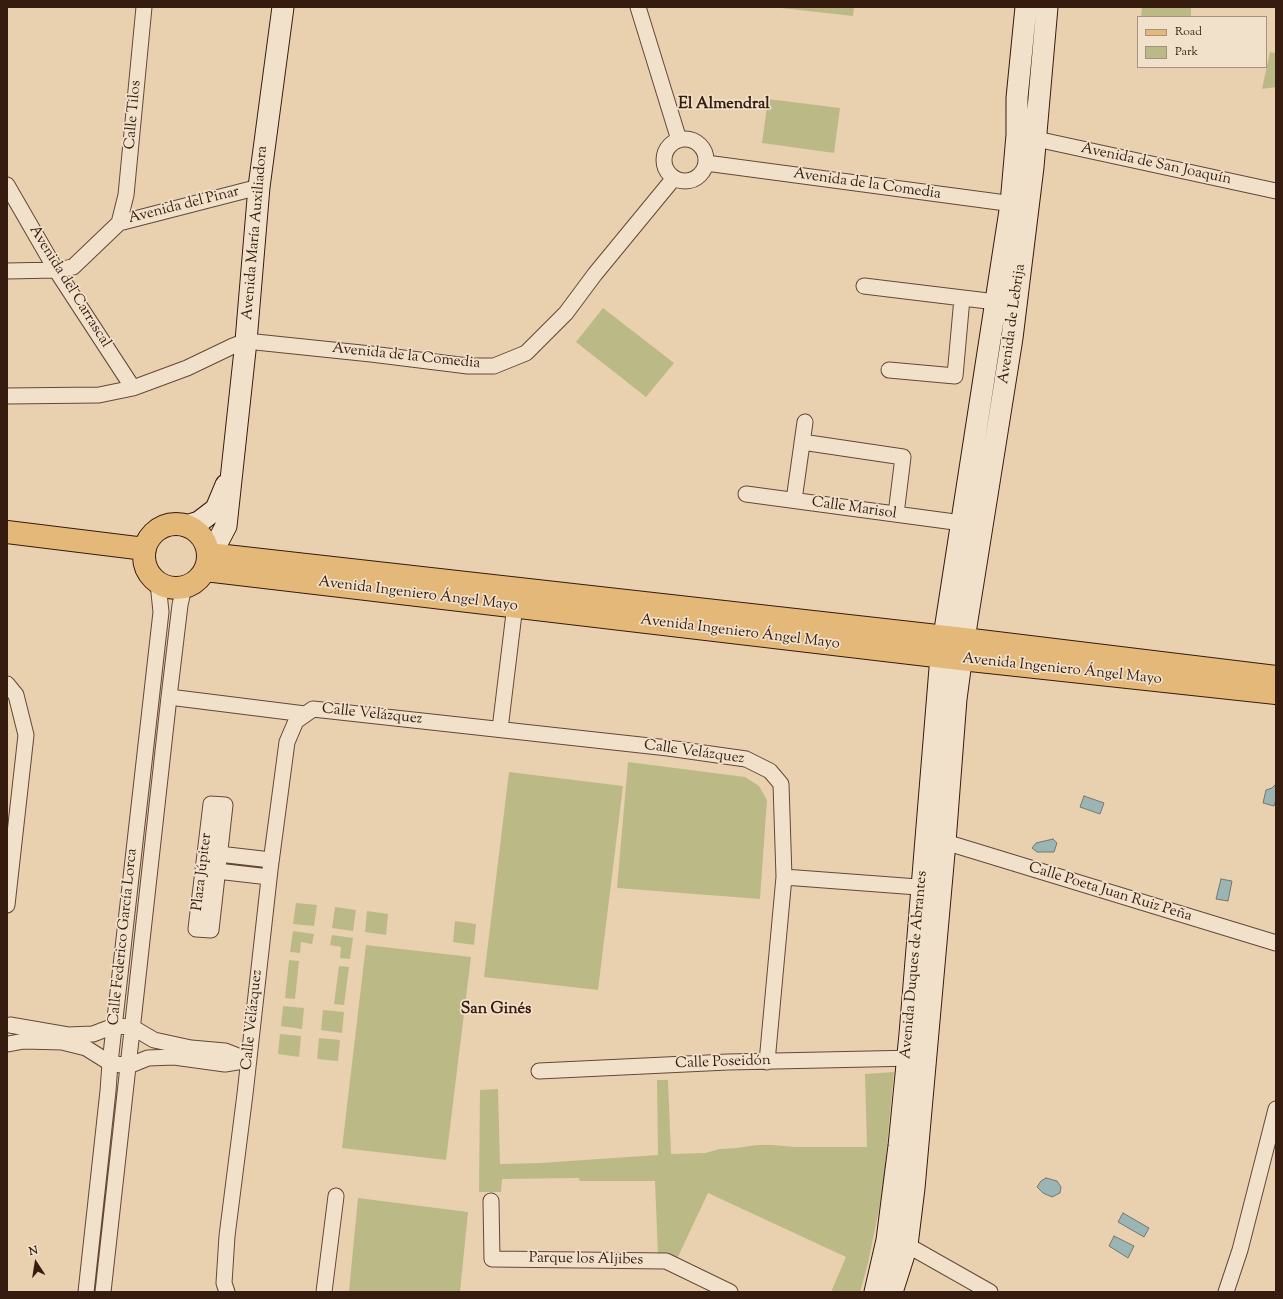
<!DOCTYPE html>
<html>
<head>
<meta charset="utf-8">
<style>
	body { margin:0 }
	#map { position:relative; width:1283px; height:1299px; overflow:hidden; background:#e9d1af; font-family:"Sorts Mill Goudy",serif }
	canvas { display:block }
	.frame { position:absolute; inset:0; border:8px solid #361b0f; pointer-events:none }
	.legend { position:absolute; left:1137px; top:16px; width:130px; height:52px; box-sizing:border-box; background:#f1e1cb; border:1px solid #a69280; margin:0; padding:5px 7px; list-style:none; font-size:12px; color:#361b0f }
	.legend li { display:flex; align-items:center; gap:8px; height:20px }
	.legend b { width:20px; border:1px solid #a69280 }
	.north { position:absolute; left:16px; top:1243px; width:40px; height:40px; -webkit-text-stroke:3px #f1e1cb; paint-order:stroke; rotate:348deg; font-size:11px; font-weight:700; line-height:16px; text-align:center; color:#361b0f }
	.north::after { content:''; display:block; margin:auto; width:14px; height:18px; background:#361b0f; clip-path:polygon(50% 0,100% 100%,50% 72%,0 100%) }
</style>
</head>
<body>
<div id="map">
<canvas width="1283" height="1299"></canvas>
<div class="frame"></div>
<ul class="legend">
<li><b style="height:5px;background:#e4b878"></b>Road</li>
<li><b style="height:11px;background:#bbba87"></b>Park</li>
</ul>
<div class="north">N</div>
</div>
<script>
const c = document.querySelector('canvas').getContext('2d');
c.lineJoin = 'round';
function fillPath(path, color) {
  c.fillStyle = color;
  c.fill(path, 'evenodd');
}
function toPath(rows) {
  const path = new Path2D();
  for (const r of rows) {
    if (r.length === 3) {
      path.moveTo(r[0] + r[2], r[1]);
      path.arc(r[0], r[1], r[2], 0, 2 * Math.PI);
      continue;
    }
    path.moveTo(r[0], r[1]);
    for (let i = 2; i < r.length; i += 2) path.lineTo(r[i], r[i + 1]);
  }
  return path;
}
function strokePath(path, color, width, dash) {
  c.strokeStyle = color;
  c.lineWidth = width;
  c.lineCap = dash ? 'butt' : 'round';
  c.setLineDash(dash || []);
  c.stroke(path);
}
function write(font, color, halo, rows, align = 'center') {
  c.font = font + ' "Sorts Mill Goudy",serif';
  c.lineWidth = 3.5;
  c.setLineDash([]);
  c.textBaseline = 'middle';
  c.strokeStyle = halo;
  c.fillStyle = color;
  for (const [text, x, y, turn = 0] of rows) {
    c.save();
    c.translate(x, y);
    c.rotate((+turn || 0) * Math.PI / 180);
    c.textAlign = isNaN(turn) ? turn : align;
    if (halo) c.strokeText(text, 0, 0);
    c.fillText(text, 0, 0);
    c.restore();
  }
}
fillPath(toPath([
	[772,7,854,7,853,16],
	[1142,7,1191,7,1191,17,1141,17],
	[1270,52,1276,53,1276,87,1262,89],
	[768,99,840,108,834,153,762,143],
	[603,308,674,363,646,397,576,342],
	[628,762,745,777,759,786,767,800,760,899,617,888],
	[509,772,623,786,598,990,484,977],
	[296,903,317,905,314,926,293,924],
	[335,907,356,910,353,931,332,928],
	[367,911,388,914,386,935,365,932],
	[455,921,476,924,474,945,453,942],
	[293,931,314,934,312,944,301,942,300,953,290,952],
	[332,935,353,938,350,959,340,958,341,947,330,945],
	[366,945,471,957,446,1160,342,1148],
	[289,960,299,961,295,999,285,998],
	[339,966,349,967,344,1005,334,1004],
	[283,1006,304,1008,302,1029,281,1026],
	[323,1010,344,1012,342,1033,321,1030],
	[280,1034,301,1036,299,1057,278,1054],
	[319,1038,340,1040,338,1061,317,1059],
	[894,1072,884,1177,879,1209,868,1263,860,1292,831,1292,846,1257,708,1193,676,1261,658,1256,655,1181,580,1181,579,1178,502,1179,501,1192,479,1192,480,1090,498,1089,500,1164,540,1163,658,1155,657,1080,668,1080,671,1154,705,1153,720,1149,736,1148,757,1145,772,1145,795,1147,867,1147,865,1074],
	[358,1198,468,1212,460,1292,349,1291]
]), '#bbba87');
const water = toPath([
	[1276,784,1276,799,1274,806,1263,803,1266,790,1272,788,1276,784],
	[1084,796,1104,803,1100,814,1080,807,1084,796],
	[1053,839,1057,843,1054,852,1037,852,1032,848,1036,843,1053,839],
	[1221,879,1232,881,1228,901,1216,899,1221,879],
	[1046,1178,1057,1181,1061,1187,1060,1193,1052,1197,1043,1193,1037,1187,1041,1181,1046,1178],
	[1123,1213,1149,1228,1144,1237,1118,1222,1123,1213],
	[1114,1236,1134,1246,1128,1258,1109,1246,1114,1236]
]);
fillPath(water, '#9bb5b5');
strokePath(water, '#737773', 1);
const street = toPath([
	[638,7,679,140],
	[1027,137,1276,191],
	[685,160,21],
	[706,163,1021,205],
	[7,185,56,270,133,388],
	[119,223,126,195,144,7],
	[7,271,56,270,73,267,119,223,259,187],
	[864,286,996,302],
	[889,370,955,376,962,298],
	[7,396,99,395,133,388,187,368,233,346,246,341,371,354,468,366,494,366,526,353,566,313,595,274,674,178],
	[802,442,903,457,896,514],
	[746,494,962,523],
	[794,500,805,422],
	[7,684,16,695,26,735,7,905],
	[169,697,305,714],
	[500,729,516,597],
	[211,804,225,805,211,930,196,929,211,804],
	[945,842,1276,943],
	[219,854,271,860],
	[217,871,269,877],
	[784,877,931,888],
	[10,1025,68,1035,93,1034,114,1026,132,1027,154,1040,191,1048,225,1051,248,1060],
	[8,1044,24,1041,62,1042,86,1048,110,1063,128,1066,148,1058,174,1057,225,1064,249,1060],
	[539,1071,728,1062,916,1058],
	[491,1201,492,1259,666,1261,730,1292],
	[907,1245,990,1292],
	[86,1292,108,1091,110,1063,161,612,158,583],
	[103,1292,169,697,180,605,184,587],
	[227,1292,224,1283,227,1236,245,1094,270,870,287,742,296,721,313,709,668,748,746,759,770,771,781,784,784,877,767,1062],
	[324,1292,336,1196],
	[1226,1292,1240,1250,1276,1109]
]);
const secondary = toPath([
	[186,526,199,522,216,509,226,485],
	[208,554,216,545,226,526,246,341,259,187,283,7],
	[875,1292,887,1240,899,1146,910,1034,941,656,1011,204,1017,135,1017,98,1026,7],
	[892,1292,907,1245,914,1188,945,842,956,699,964,639,1012,338,1033,167,1047,7]
]);
const primary = toPath([
	[176,556,32],
	[7,532,145,549],
	[208,554,964,639,1276,677],
	[205,570,961,659,1276,693]
]);
strokePath(street, '#634837', 17);
strokePath(secondary, '#361b0f', 23);
strokePath(primary, '#361b0f', 24);
strokePath(street, '#f1e1cb', 15);
strokePath(secondary, '#f1e1cb', 21);
strokePath(primary, '#e4b878', 22);
write('15px', '#361b0f', '#f1e1cb', [
	["Calle Tilos",134,115,-85],
	["Avenida de San Joaquín",1156,165,12],
	["Avenida de la Comedia",867,185,8],
	["Avenida del Pinar",184,206,-14],
	["Avenida María Auxiliadora",256,233,-85],
	["Avenida del Carrascal",69,287,58],
	["Avenida de Lebrija",1013,324,-82],
	["Avenida de la Comedia",406,357,6],
	["Calle Marisol",854,509,8],
	["Avenida Ingeniero Ángel Mayo",418,595,7],
	["Avenida Ingeniero Ángel Mayo",740,633,7],
	["Avenida Ingeniero Ángel Mayo",1062,670,6],
	["Calle Velázquez",372,715,6],
	["Calle Velázquez",694,753,8],
	["Plaza Júpiter",203,872,-83],
	["Calle Poeta Juan Ruiz Peña",1110,893,17],
	["Calle Federico García Lorca",124,937,-84],
	["Avenida Duques de Abrantes",915,965,-85],
	["Calle Velázquez",253,1020,-84],
	["Calle Poseidón",723,1063,-2],
	["Parque los Aljibes",586,1260,1]
]);
write('bold 16px', '#361b0f', '#f1e1cb', [
	["El Almendral",724,105],
	["San Ginés",496,1010]
]);
</script>
</body>
</html>
